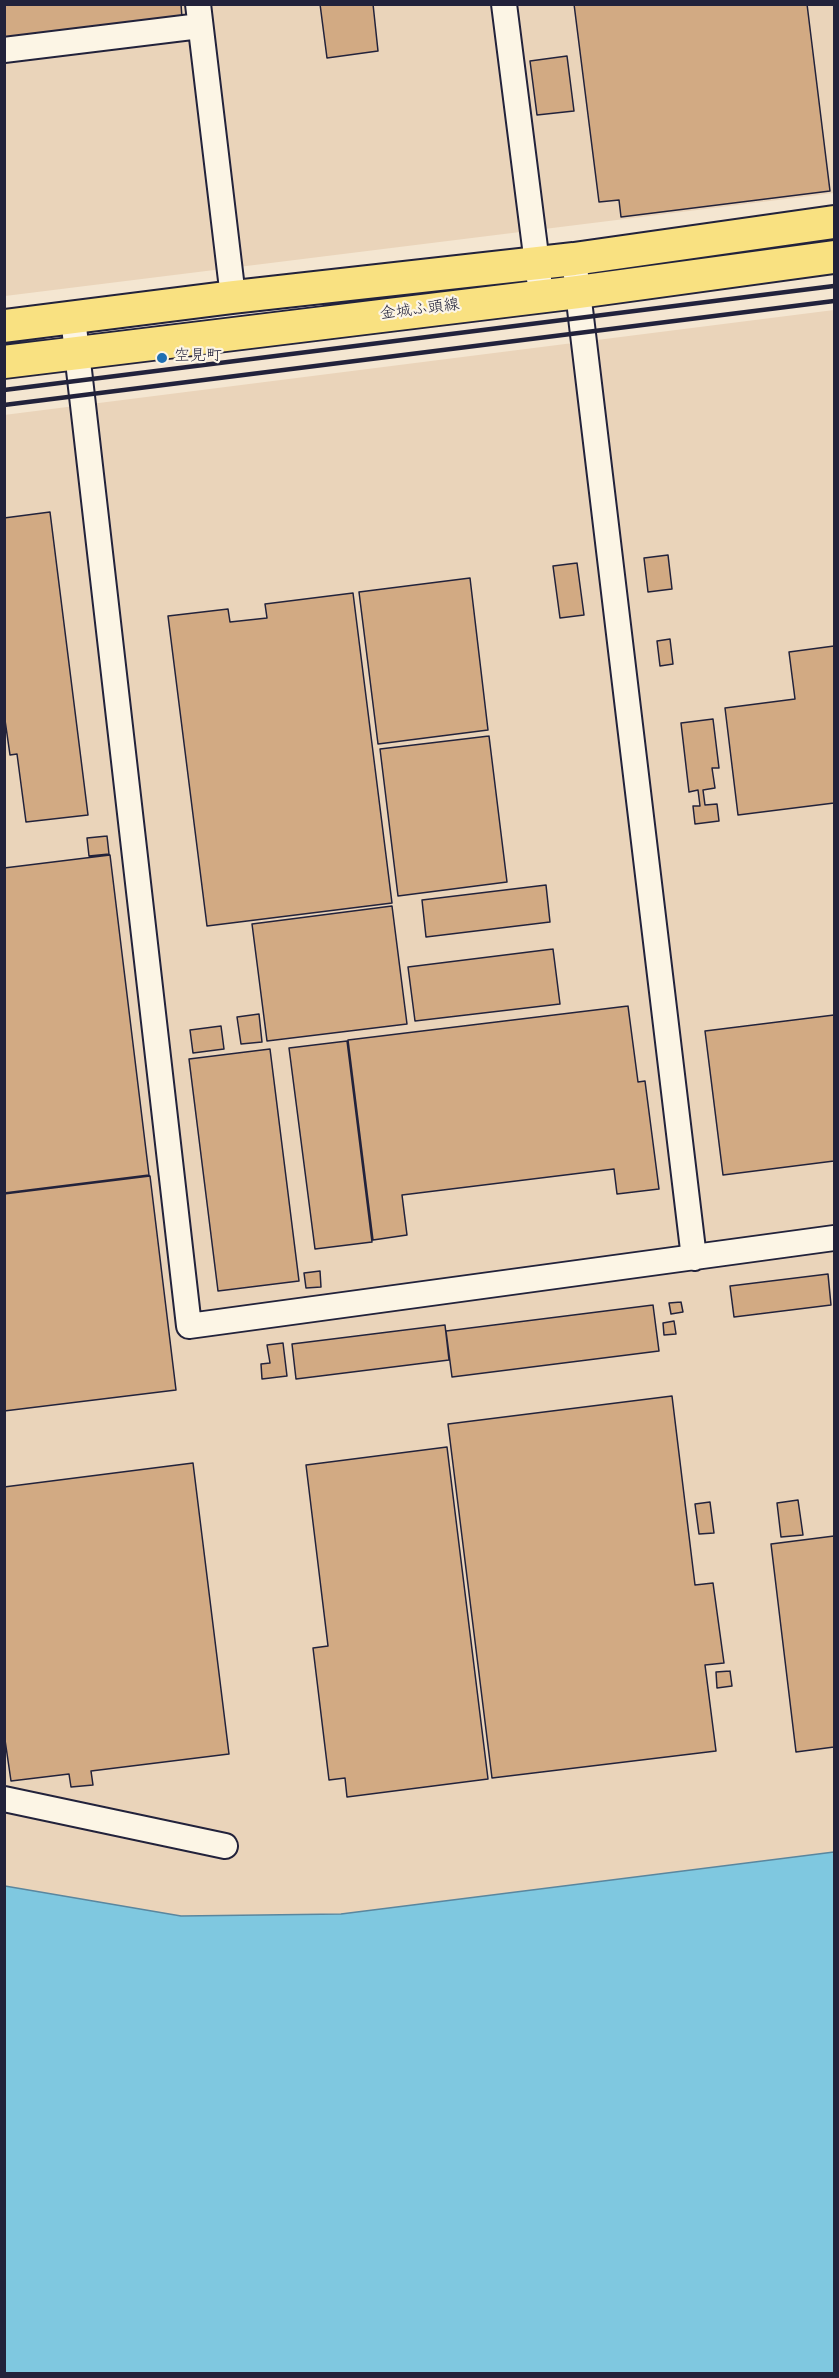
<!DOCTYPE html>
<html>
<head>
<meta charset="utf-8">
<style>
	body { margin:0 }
	#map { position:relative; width:839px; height:2378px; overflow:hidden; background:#f4e6d1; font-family:"Gochi Hand",sans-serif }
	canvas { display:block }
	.frame { position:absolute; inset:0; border:6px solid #22223b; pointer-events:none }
</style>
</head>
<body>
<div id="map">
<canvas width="839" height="2378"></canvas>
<div class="frame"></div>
</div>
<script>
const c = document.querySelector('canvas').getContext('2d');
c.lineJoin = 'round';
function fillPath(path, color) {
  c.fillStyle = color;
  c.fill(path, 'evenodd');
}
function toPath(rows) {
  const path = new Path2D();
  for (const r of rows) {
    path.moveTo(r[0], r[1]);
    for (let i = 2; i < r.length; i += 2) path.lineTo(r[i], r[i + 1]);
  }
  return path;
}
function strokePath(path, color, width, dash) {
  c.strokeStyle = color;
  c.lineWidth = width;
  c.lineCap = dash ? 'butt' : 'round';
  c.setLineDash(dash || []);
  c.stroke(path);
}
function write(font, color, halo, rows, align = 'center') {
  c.font = font + ' "Gochi Hand","Klee One",sans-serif';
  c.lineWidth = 4.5;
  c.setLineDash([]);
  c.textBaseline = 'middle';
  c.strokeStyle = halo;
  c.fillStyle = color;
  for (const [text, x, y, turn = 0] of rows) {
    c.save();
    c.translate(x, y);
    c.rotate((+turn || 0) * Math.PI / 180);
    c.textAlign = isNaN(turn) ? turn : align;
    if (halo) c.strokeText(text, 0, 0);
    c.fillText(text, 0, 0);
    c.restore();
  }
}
fillPath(toPath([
	[4,5,834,5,834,193,5,296],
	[834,310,834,1852,341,1914,181,1916,5,1886,4,415]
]), '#ead4ba');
const water = toPath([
	[834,1852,834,2373,5,2373,5,1886,181,1916,341,1914,834,1852]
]);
fillPath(water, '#7fc8e0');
strokePath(water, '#5a869e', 1.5);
const building = toPath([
	[4,4,181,4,182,18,4,41,4,4],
	[320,4,373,4,378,51,327,58,320,4],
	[574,4,807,4,830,191,621,217,619,200,599,202,574,4],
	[567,56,574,111,537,115,530,61,567,56],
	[50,512,88,815,26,822,17,754,10,755,4,713,4,518,50,512],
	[668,555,672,589,648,592,644,558,668,555],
	[577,563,584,615,560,618,553,566,577,563],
	[470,578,488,730,378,744,359,592,470,578],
	[353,593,392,903,207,926,168,616,228,609,230,622,267,618,265,604,353,593],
	[670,639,673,664,660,666,657,641,670,639],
	[834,646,834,803,738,815,725,708,795,699,789,652,834,646],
	[713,719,719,768,712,768,715,788,703,790,705,805,717,804,719,821,695,824,693,806,700,806,698,790,689,792,681,723,713,719],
	[489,736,507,882,398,896,380,749,489,736],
	[107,836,109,854,89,856,87,838,107,836],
	[110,855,149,1175,4,1193,4,868,110,855],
	[546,885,550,922,426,937,422,900,546,885],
	[392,906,407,1024,267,1041,252,924,392,906],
	[553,949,560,1004,415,1021,408,967,553,949],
	[628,1006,638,1082,645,1081,659,1189,617,1194,614,1169,402,1195,407,1235,373,1240,348,1040,628,1006],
	[259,1014,262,1042,241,1044,237,1017,259,1014],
	[834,1015,834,1161,723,1175,705,1031,834,1015],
	[221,1026,224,1049,193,1053,190,1030,221,1026],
	[347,1041,372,1242,315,1249,289,1048,347,1041],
	[270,1049,299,1281,218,1291,189,1059,270,1049],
	[150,1176,176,1390,4,1411,4,1194,150,1176],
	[320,1271,321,1287,306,1288,304,1273,320,1271],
	[828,1274,831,1305,734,1317,730,1286,828,1274],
	[681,1302,683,1312,671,1314,669,1303,681,1302],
	[653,1305,659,1351,452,1377,446,1331,653,1305],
	[674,1321,676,1334,664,1335,663,1323,674,1321],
	[445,1325,449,1360,296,1379,292,1344,445,1325],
	[283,1343,287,1376,262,1379,261,1364,270,1363,267,1345,283,1343],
	[672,1396,695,1585,713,1583,724,1663,705,1665,716,1751,492,1778,448,1424,672,1396],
	[447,1447,488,1779,347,1797,345,1778,329,1780,313,1648,328,1646,306,1465,447,1447],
	[193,1463,229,1754,91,1771,93,1785,71,1787,69,1774,11,1781,4,1733,4,1487,193,1463],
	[798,1500,803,1535,781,1537,777,1503,798,1500],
	[710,1502,714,1533,699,1534,695,1504,710,1502],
	[834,1536,834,1747,796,1752,771,1544,834,1536],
	[730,1671,732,1686,717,1688,716,1672,730,1671]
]);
fillPath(building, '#d2aa83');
strokePath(building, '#22223b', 1.5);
const minor = toPath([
	[198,4,233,297],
	[504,4,539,279],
	[4,50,200,26],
	[574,259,694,1258],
	[73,318,189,1326,834,1238],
	[4,1799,225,1846]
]);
const major = toPath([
	[4,326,233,297,574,259,834,222],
	[4,362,578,292,834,257]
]);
strokePath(minor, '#22223b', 28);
strokePath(major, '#22223b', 36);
strokePath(minor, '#fcf5e5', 24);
strokePath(major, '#f9e181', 32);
strokePath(toPath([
	[4,390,834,286],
	[4,405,834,301]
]), '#22223b', 4.5);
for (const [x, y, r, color] of [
	[162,358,6,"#1f6fb2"]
]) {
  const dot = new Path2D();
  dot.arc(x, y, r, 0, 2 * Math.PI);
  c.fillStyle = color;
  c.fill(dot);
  strokePath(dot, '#fcf5e5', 2);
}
write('16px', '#22223b', '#fcf5e5', [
	["金城ふ頭線",420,311,-7]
]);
write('16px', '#22223b', '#fcf5e5', [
	["空見町",174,358]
], 'left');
</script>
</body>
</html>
